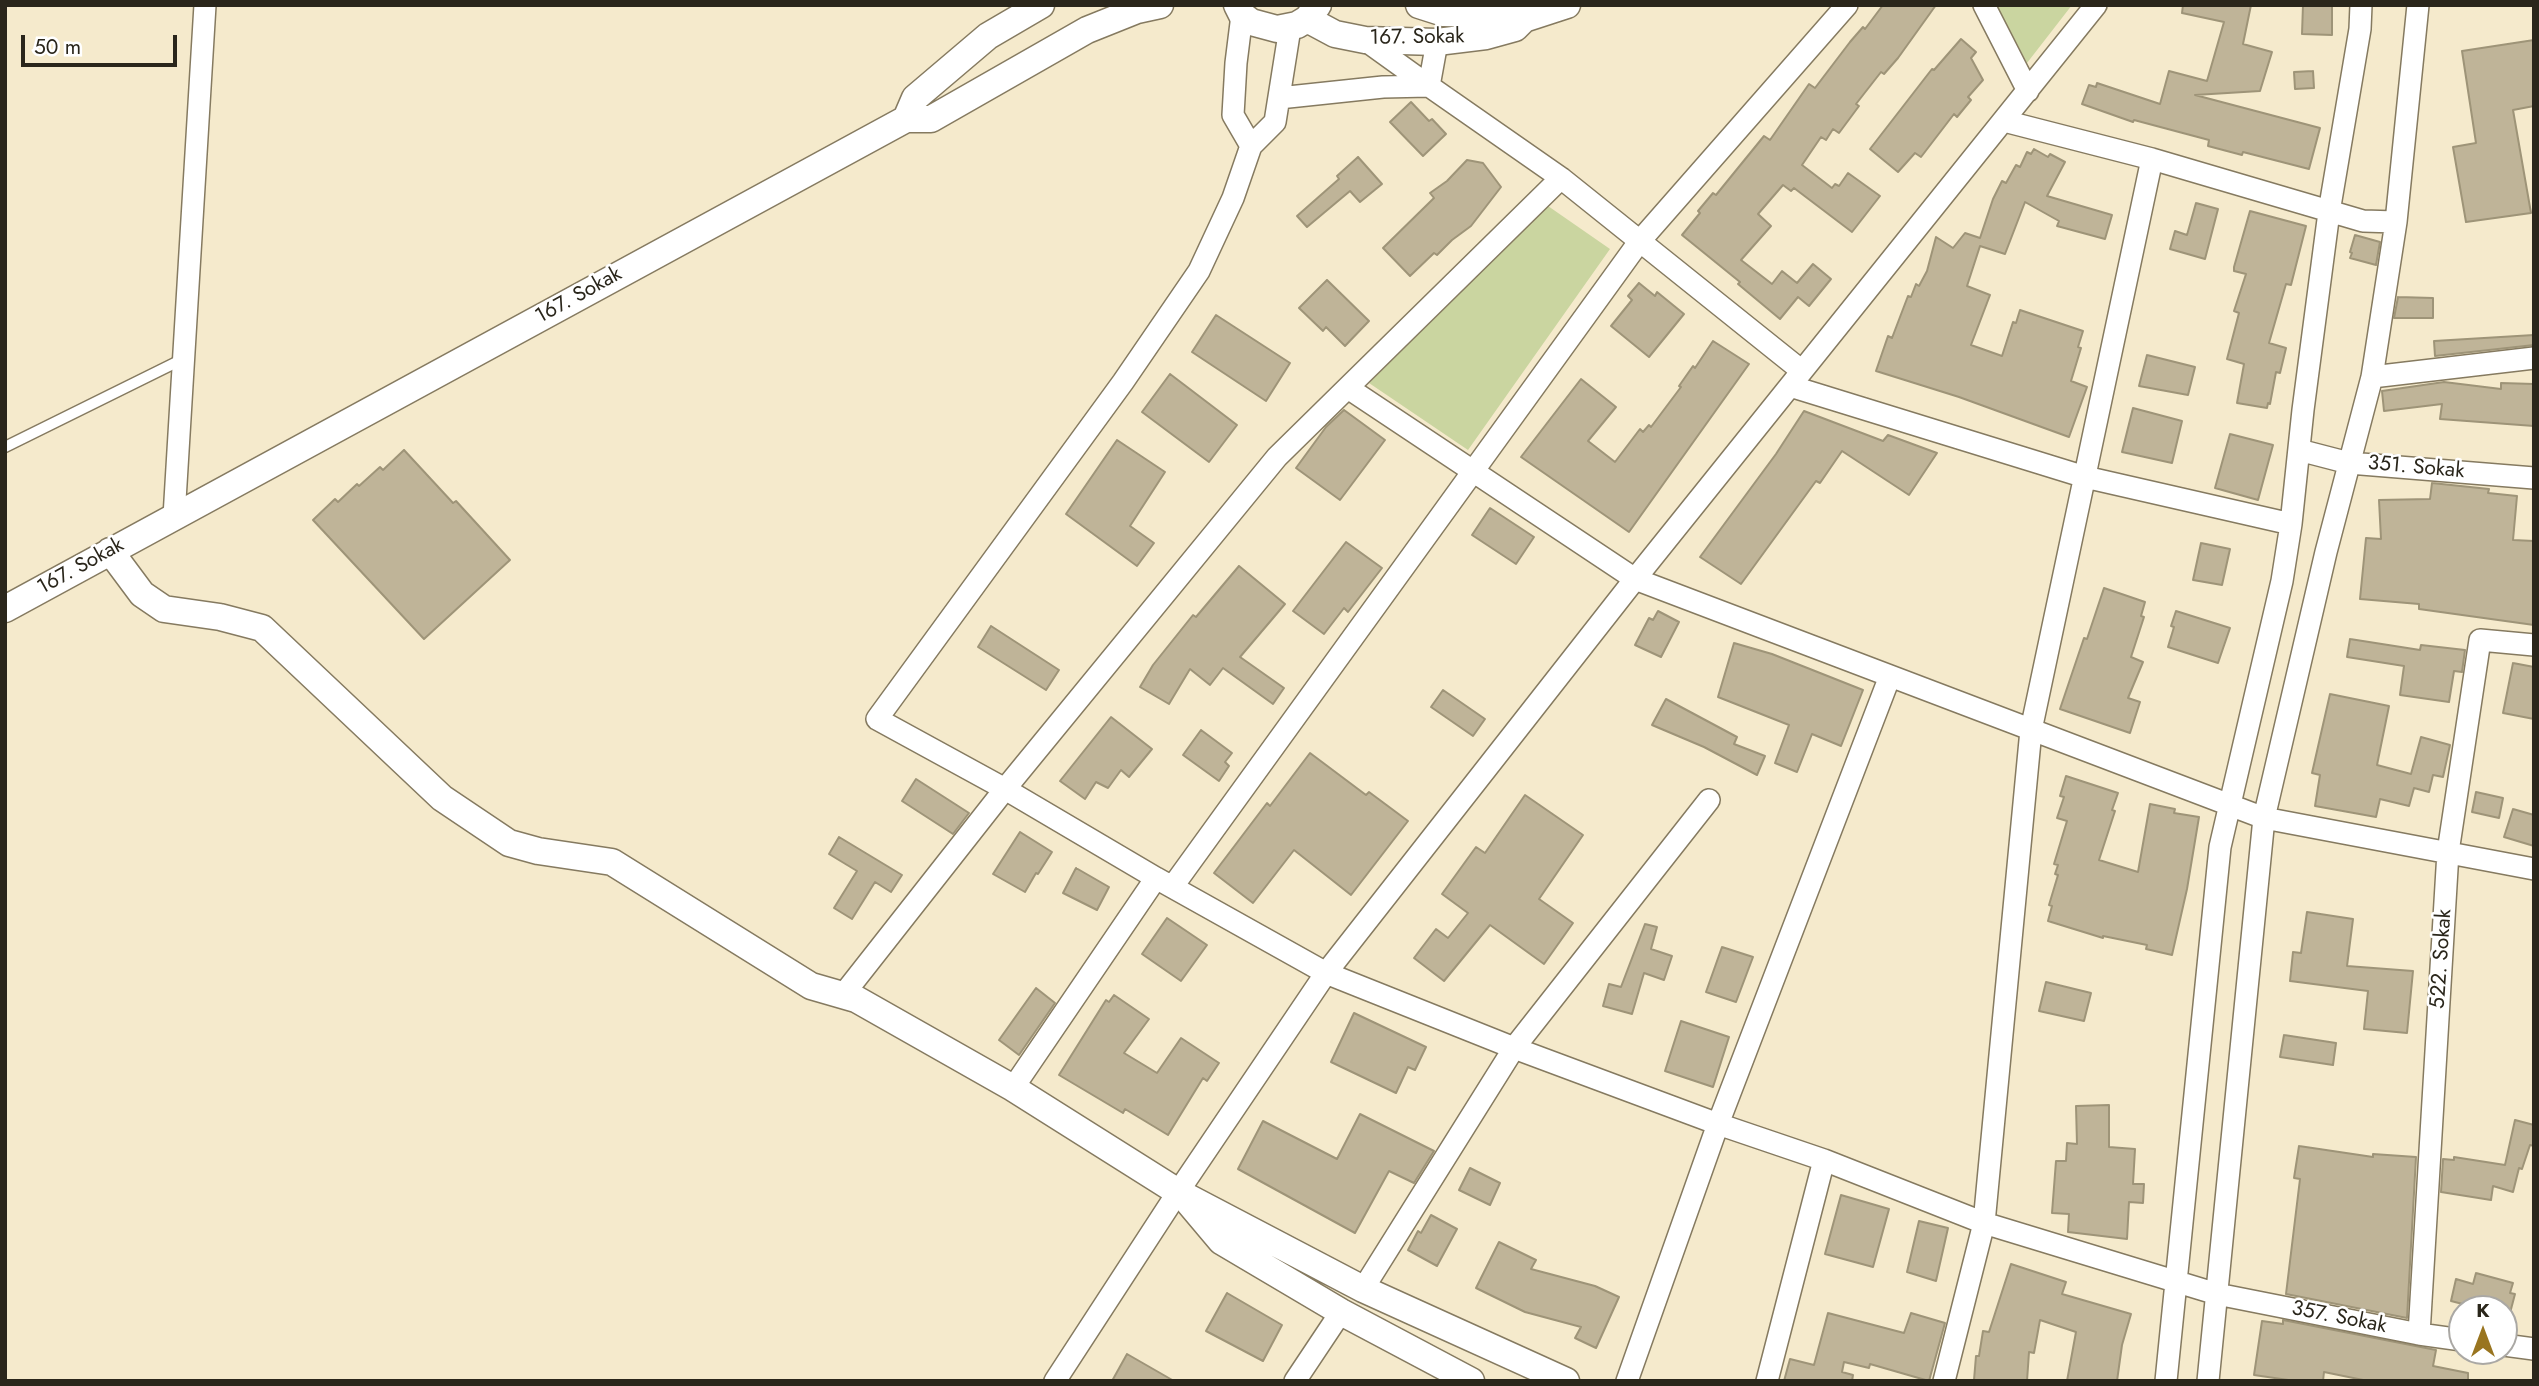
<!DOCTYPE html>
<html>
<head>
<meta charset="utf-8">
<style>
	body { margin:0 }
	#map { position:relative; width:2539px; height:1386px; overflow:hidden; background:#f5eacc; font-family:Jost,sans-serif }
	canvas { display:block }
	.frame { position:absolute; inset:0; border:7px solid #2a261b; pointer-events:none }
	.north { position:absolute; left:2448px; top:1295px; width:70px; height:70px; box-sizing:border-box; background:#fff; border:2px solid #aaa8a4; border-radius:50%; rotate:0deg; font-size:19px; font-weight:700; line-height:28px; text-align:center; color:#2a261b }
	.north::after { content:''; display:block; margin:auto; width:24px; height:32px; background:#997520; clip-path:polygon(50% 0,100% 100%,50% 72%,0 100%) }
	.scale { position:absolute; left:21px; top:35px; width:156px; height:32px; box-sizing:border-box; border:4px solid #2a261b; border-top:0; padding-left:9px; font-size:21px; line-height:24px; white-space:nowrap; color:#2a261b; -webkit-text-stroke:5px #fff; paint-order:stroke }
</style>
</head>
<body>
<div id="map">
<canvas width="2539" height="1386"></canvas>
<div class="frame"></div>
<div class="north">K</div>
<div class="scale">50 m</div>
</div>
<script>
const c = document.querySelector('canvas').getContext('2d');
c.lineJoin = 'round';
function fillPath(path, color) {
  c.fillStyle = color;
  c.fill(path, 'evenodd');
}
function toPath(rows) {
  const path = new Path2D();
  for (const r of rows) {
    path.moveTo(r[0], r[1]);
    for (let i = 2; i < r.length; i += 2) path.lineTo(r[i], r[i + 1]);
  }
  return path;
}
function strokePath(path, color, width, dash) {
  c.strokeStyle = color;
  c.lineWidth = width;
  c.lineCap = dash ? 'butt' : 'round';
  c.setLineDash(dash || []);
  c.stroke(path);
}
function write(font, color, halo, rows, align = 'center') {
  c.font = font + ' Jost,sans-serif';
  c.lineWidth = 5;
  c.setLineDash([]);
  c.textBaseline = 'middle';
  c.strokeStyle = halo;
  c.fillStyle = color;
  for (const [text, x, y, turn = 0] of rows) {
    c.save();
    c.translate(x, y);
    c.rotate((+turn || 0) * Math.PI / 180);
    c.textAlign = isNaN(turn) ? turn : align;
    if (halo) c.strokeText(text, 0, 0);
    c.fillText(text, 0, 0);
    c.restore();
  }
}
fillPath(toPath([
	[1996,5,2072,5,2027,63],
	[1548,206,1610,249,1468,450,1369,383]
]), '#cad5a0');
const building = toPath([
	[1883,5,1936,5,1898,58,1884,74,1881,72,1856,104,1859,106,1839,133,1833,129,1826,140,1821,137,1802,165,1832,188,1835,184,1839,186,1848,173,1880,196,1852,232,1794,188,1791,191,1783,185,1758,214,1771,226,1741,260,1772,284,1782,271,1797,283,1813,264,1831,279,1809,306,1798,297,1780,319,1738,284,1740,282,1682,235,1700,213,1698,211,1713,193,1716,195,1764,136,1770,140,1809,84,1815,88,1850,42,1863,27,1865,29,1883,5],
	[2183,5,2251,5,2243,44,2272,52,2260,91,2195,95,2320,128,2309,169,2243,152,2242,155,2208,146,2209,140,2134,120,2133,122,2082,104,2089,85,2096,87,2097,83,2160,104,2169,71,2207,81,2224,22,2182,13,2183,5],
	[2303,5,2332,5,2332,35,2302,34,2303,5],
	[1961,39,1976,52,1971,58,1983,80,1968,97,1971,100,1957,117,1954,114,1921,157,1915,153,1898,172,1870,149,1932,69,1934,70,1961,39],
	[2534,40,2534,106,2513,110,2531,213,2466,222,2453,147,2476,143,2462,51,2534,40],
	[2313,71,2314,88,2295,89,2294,72,2313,71],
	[1411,102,1429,121,1432,119,1446,134,1423,156,1390,122,1411,102],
	[2034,149,2048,157,2050,154,2065,162,2047,196,2112,215,2105,239,2057,226,2059,221,2025,202,2005,254,1980,246,1967,286,1990,295,1971,345,2002,356,2013,322,2016,323,2020,310,2083,331,2078,347,2081,348,2071,381,2087,387,2069,437,1959,397,1876,371,1888,336,1892,338,1908,296,1911,297,1916,284,1919,286,1927,271,1936,237,1953,248,1965,233,1980,238,1993,199,2002,181,2006,183,2016,165,2020,167,2027,152,2031,154,2034,149],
	[1358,157,1382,184,1360,202,1350,191,1307,227,1297,216,1339,179,1337,176,1358,157],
	[1467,160,1483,163,1501,187,1471,226,1452,240,1437,255,1434,253,1410,276,1383,248,1434,198,1430,193,1447,181,1467,160],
	[2196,203,2218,209,2205,259,2170,249,2175,231,2187,235,2196,203],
	[2250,211,2306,226,2291,285,2286,284,2269,343,2286,348,2280,373,2276,372,2270,404,2268,403,2267,408,2237,403,2244,364,2227,359,2239,313,2234,311,2246,274,2234,271,2234,267,2250,211],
	[2355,235,2380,242,2376,265,2350,258,2352,253,2350,252,2355,235],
	[1327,280,1369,321,1345,346,1326,327,1323,331,1299,308,1327,280],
	[1639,283,1655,296,1657,292,1684,314,1649,357,1611,326,1632,300,1628,296,1639,283],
	[2398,297,2433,298,2433,318,2394,318,2398,297],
	[1216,315,1290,363,1266,401,1192,352,1216,315],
	[2534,335,2534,345,2435,356,2434,341,2534,335],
	[1713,341,1749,364,1629,532,1521,457,1581,379,1616,407,1588,441,1615,462,1640,429,1643,432,1649,425,1651,427,1681,387,1679,386,1693,366,1695,368,1713,341],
	[2147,355,2195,367,2188,395,2139,386,2147,355],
	[1170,374,1237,425,1209,462,1142,412,1170,374],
	[2444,382,2501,389,2501,383,2534,384,2534,426,2440,419,2442,404,2384,411,2382,391,2444,382],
	[2133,408,2182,421,2172,463,2122,452,2133,408],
	[1344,410,1385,440,1340,500,1296,468,1326,427,1344,410],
	[1804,411,1883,441,1888,435,1937,453,1909,495,1842,451,1820,483,1816,481,1741,584,1700,557,1776,454,1804,411],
	[2230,434,2273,445,2258,500,2215,488,2230,434],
	[1117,440,1165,472,1130,526,1154,543,1137,566,1066,514,1117,440],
	[404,450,453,503,456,501,510,560,424,639,313,520,335,499,338,502,357,484,359,486,380,467,383,470,404,450],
	[2432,483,2489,489,2488,493,2517,496,2513,540,2534,541,2534,625,2419,609,2419,604,2360,599,2366,538,2381,539,2379,500,2430,499,2432,483],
	[1490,508,1534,537,1516,564,1472,535,1490,508],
	[1346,542,1382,568,1348,612,1344,608,1324,634,1293,611,1346,542],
	[2201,543,2230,549,2222,585,2193,580,2201,543],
	[1239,566,1285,604,1240,657,1284,688,1273,704,1223,668,1210,685,1190,669,1169,704,1140,687,1153,665,1193,615,1196,617,1239,566],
	[2104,588,2145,602,2141,616,2144,617,2131,657,2143,662,2128,698,2140,702,2130,733,2060,709,2084,638,2087,639,2104,588],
	[1658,611,1679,622,1661,657,1635,645,1649,618,1653,620,1658,611],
	[2176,611,2230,628,2218,663,2168,647,2174,627,2171,626,2176,611],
	[991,626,1059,670,1046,690,978,647,991,626],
	[2350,639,2420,650,2421,645,2465,650,2462,672,2454,671,2449,702,2400,695,2404,666,2347,657,2350,639],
	[1734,643,1772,654,1863,690,1841,746,1812,734,1797,772,1775,763,1789,725,1718,697,1734,643],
	[2513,663,2534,667,2534,719,2503,713,2513,663],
	[1443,690,1485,719,1473,736,1431,707,1443,690],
	[2330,694,2389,706,2377,765,2411,774,2421,737,2450,745,2443,777,2433,775,2429,792,2414,788,2409,806,2380,799,2376,817,2315,806,2320,775,2312,773,2330,694],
	[1666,699,1737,737,1734,744,1765,756,1757,775,1704,747,1652,725,1666,699],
	[1111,717,1152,749,1129,777,1121,770,1108,788,1096,782,1085,799,1060,781,1111,717],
	[1201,730,1232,753,1225,762,1229,766,1219,781,1183,755,1201,730],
	[1310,753,1366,795,1369,792,1408,821,1351,895,1294,850,1253,903,1214,873,1267,803,1270,806,1310,753],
	[2066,776,2118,793,2112,810,2115,811,2099,860,2138,872,2150,804,2175,809,2174,813,2199,817,2187,889,2172,955,2146,949,2147,945,2103,936,2103,938,2048,921,2052,906,2049,905,2058,875,2055,874,2058,865,2054,864,2067,821,2057,818,2064,797,2060,796,2066,776],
	[916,779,969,813,953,834,902,801,916,779],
	[2476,792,2503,798,2499,818,2472,812,2476,792],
	[1525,795,1583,835,1539,899,1573,923,1544,964,1490,925,1444,981,1414,958,1436,929,1448,938,1468,913,1442,894,1476,847,1485,853,1525,795],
	[2513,809,2534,815,2534,846,2504,837,2513,809],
	[1020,832,1052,852,1038,874,1036,873,1025,892,993,874,1020,832],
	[839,837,902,875,891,892,875,882,852,919,834,908,857,871,829,854,839,837],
	[1076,868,1109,887,1097,910,1063,893,1076,868],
	[2307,912,2353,919,2347,966,2413,971,2407,1033,2364,1029,2368,991,2290,981,2293,952,2301,953,2307,912],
	[1167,918,1207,945,1181,981,1142,954,1167,918],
	[1645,924,1657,927,1651,949,1672,956,1664,980,1644,973,1632,1014,1603,1006,1609,984,1621,987,1645,924],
	[1722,947,1753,957,1736,1002,1706,992,1722,947],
	[2046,982,2091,993,2084,1021,2039,1011,2046,982],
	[1036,988,1055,1003,1019,1055,999,1040,1036,988],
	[1114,995,1149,1019,1124,1053,1157,1073,1181,1038,1219,1063,1207,1081,1203,1078,1168,1135,1125,1109,1123,1113,1059,1075,1106,1000,1109,1002,1114,995],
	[1354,1013,1426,1047,1415,1070,1408,1067,1396,1093,1331,1062,1354,1013],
	[1681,1021,1729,1037,1713,1087,1665,1071,1681,1021],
	[2284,1035,2336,1043,2333,1065,2280,1057,2284,1035],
	[2109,1105,2109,1147,2135,1149,2133,1184,2144,1184,2143,1203,2129,1202,2127,1239,2068,1232,2069,1214,2052,1213,2056,1161,2066,1161,2067,1143,2077,1144,2076,1106,2109,1105],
	[1360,1114,1434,1151,1414,1183,1389,1171,1355,1233,1238,1169,1263,1121,1337,1159,1360,1114],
	[2515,1120,2534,1125,2534,1146,2530,1145,2522,1169,2519,1168,2513,1192,2493,1186,2491,1200,2441,1192,2443,1159,2454,1160,2454,1157,2505,1165,2515,1120],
	[2299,1146,2373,1157,2373,1154,2416,1157,2407,1318,2286,1294,2300,1179,2294,1178,2299,1146],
	[1470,1168,1500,1183,1490,1205,1459,1190,1470,1168],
	[1841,1195,1889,1209,1873,1267,1825,1254,1841,1195],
	[1431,1215,1457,1229,1437,1266,1408,1250,1418,1231,1421,1233,1431,1215],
	[1919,1221,1948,1228,1936,1281,1907,1272,1919,1221],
	[1499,1242,1536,1260,1531,1269,1595,1286,1619,1297,1596,1348,1575,1338,1581,1327,1525,1312,1476,1288,1499,1242],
	[2011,1264,2066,1282,2062,1294,2131,1314,2122,1345,2117,1381,2067,1381,2076,1332,2040,1320,2034,1353,2029,1352,2027,1381,1974,1380,1976,1356,1979,1356,1983,1331,1989,1332,2011,1264],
	[2476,1273,2513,1283,2510,1293,2515,1294,2510,1313,2504,1311,2504,1309,2482,1309,2451,1301,2456,1279,2473,1284,2476,1273],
	[1227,1293,1282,1325,1263,1361,1206,1331,1227,1293],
	[1828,1313,1904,1333,1911,1313,1945,1323,1929,1381,1870,1364,1869,1368,1844,1362,1842,1372,1853,1375,1852,1381,1784,1381,1790,1359,1814,1365,1828,1313],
	[2283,1320,2436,1350,2433,1366,2468,1373,2468,1381,2368,1381,2324,1372,2323,1381,2295,1381,2254,1375,2262,1321,2283,1324,2283,1320],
	[1127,1354,1174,1381,1112,1381,1127,1354]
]);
fillPath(building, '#bfb498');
strokePath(building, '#9e9478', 2);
const service = toPath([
	[5,447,183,359]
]);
const minor = toPath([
	[1984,5,2028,91],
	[1242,15,1236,63,1233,115,1251,146],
	[1290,28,1275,122,1251,146,1233,198,1199,271,1123,382,877,719,1005,789,1156,878,1326,973,1514,1048,1718,1124,1824,1160,1984,1223,2217,1294,2419,1334,2462,1340],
	[1365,40,1429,86],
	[1437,42,1429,86,1561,178,1802,371],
	[1279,98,1383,87,1429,86],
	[2004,121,2152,159,2363,221,2396,222],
	[2372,377,2534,358],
	[1790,386,2085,477,2291,524],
	[1348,388,1635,579,2264,818,2534,869],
	[2299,450,2349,463,2534,478],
	[174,517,205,5],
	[1173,886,1639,242,1847,5],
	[843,995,1005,789,1277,457,1561,178],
	[1013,1088,1156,878],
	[1363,1289,1514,1048,1709,800],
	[2419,1334,2448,852,2480,640,2534,645],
	[2504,1345,2534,1349],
	[1055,1381,1178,1192,1326,973,1635,579,2096,5],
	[1295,1381,1341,1312],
	[1627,1381,1718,1124,1890,676],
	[1767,1381,1824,1160],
	[1944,1381,1984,1223,2031,730,2152,159],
	[2166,1381,2220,847,2282,581,2291,524,2303,410,2329,212,2360,29,2361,5],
	[2208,1381,2264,818,2326,552,2372,377,2396,222,2418,5]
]);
const tertiary = toPath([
	[1237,5,1242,15,1251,22,1277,29,1297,25,1307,19,1318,5],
	[1419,5,1444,13,1514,15,1522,18],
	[1307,19,1335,34,1365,40,1437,42,1486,36,1515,28,1524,19,1567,5],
	[906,119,915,98,988,36,1041,5],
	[110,551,142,594,164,609,220,617,262,628,442,798,509,843,538,851,612,862,811,986,856,999,1013,1088,1178,1192,1363,1289,1566,1381],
	[5,609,906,119,931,119,1087,30,1137,10,1160,5],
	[1189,1203,1221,1241,1341,1312,1471,1381]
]);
strokePath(service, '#857a60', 13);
strokePath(minor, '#857a60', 24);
strokePath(tertiary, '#857a60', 29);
strokePath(service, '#fff', 10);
strokePath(minor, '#fff', 21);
strokePath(tertiary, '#fff', 26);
write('21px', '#2a261b', '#fff', [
	["167. Sokak",1417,38,-1],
	["167. Sokak",579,296,-29],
	["351. Sokak",2416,468,5],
	["167. Sokak",81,567,-29],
	["522. Sokak",2442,959,-86],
	["357. Sokak",2339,1318,11]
]);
</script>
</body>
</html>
